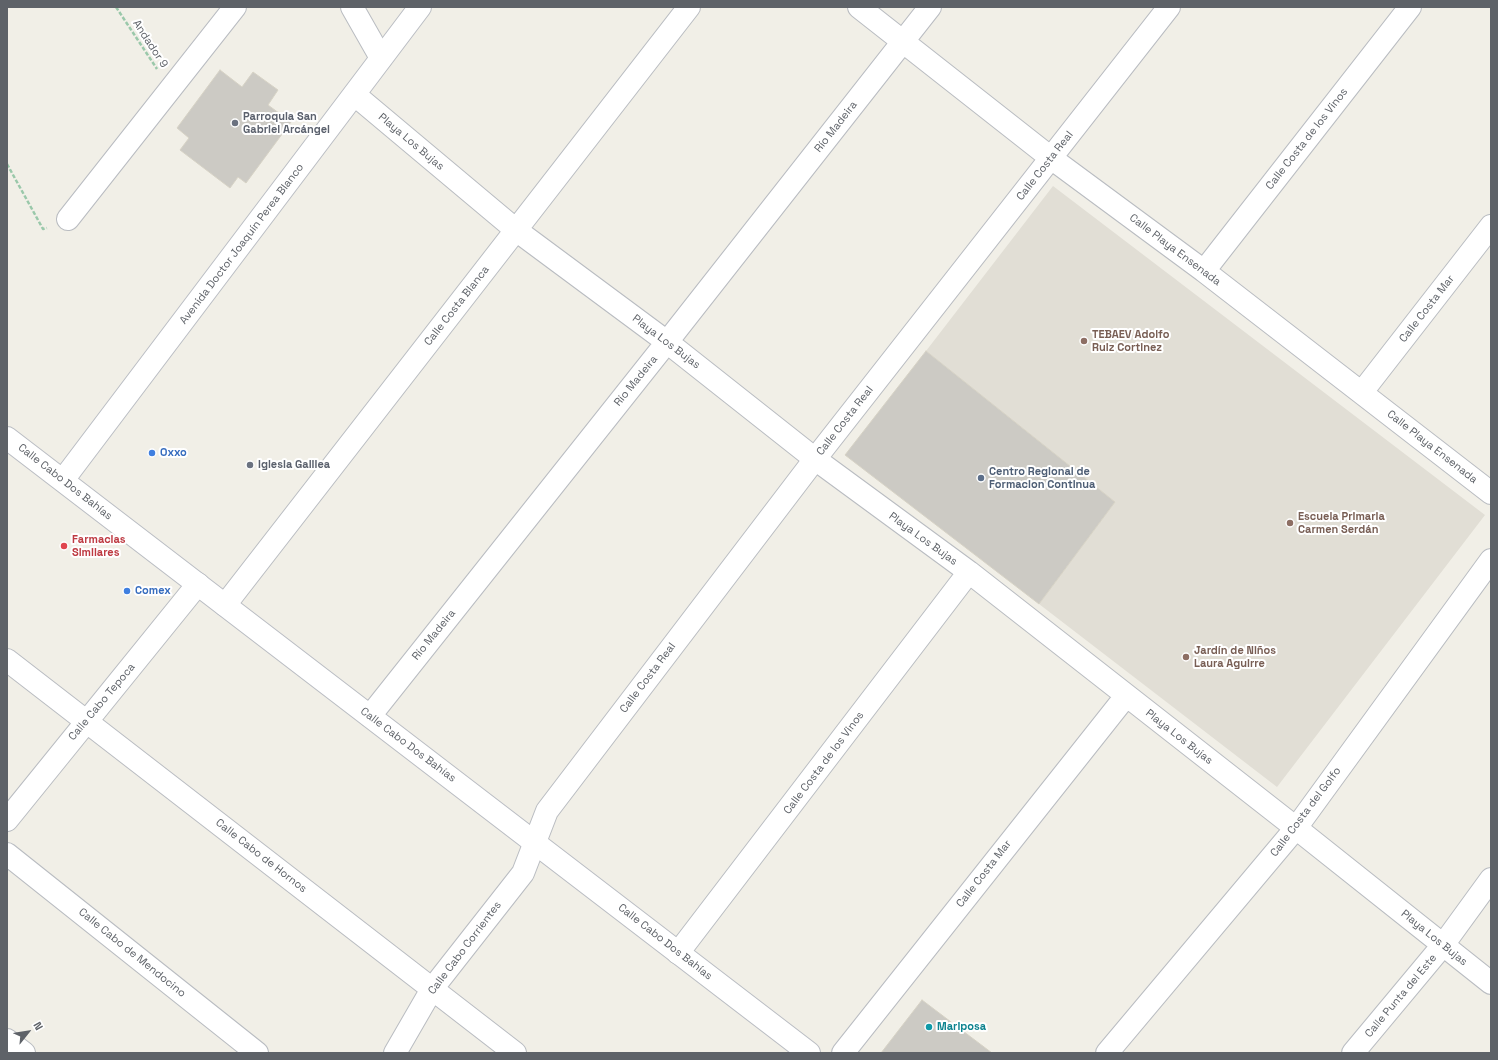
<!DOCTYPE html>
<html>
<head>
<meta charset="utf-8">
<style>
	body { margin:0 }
	#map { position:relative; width:1498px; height:1060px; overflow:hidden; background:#f1efe7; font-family:"Space Grotesk",sans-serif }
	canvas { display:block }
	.frame { position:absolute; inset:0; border:8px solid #5e6268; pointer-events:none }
	.north { position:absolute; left:8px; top:1012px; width:40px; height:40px; -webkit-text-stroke:3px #fff; paint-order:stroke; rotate:60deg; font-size:11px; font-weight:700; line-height:16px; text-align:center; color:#5e6268 }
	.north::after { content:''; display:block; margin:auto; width:14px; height:18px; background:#5e6268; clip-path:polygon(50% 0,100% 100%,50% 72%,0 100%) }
</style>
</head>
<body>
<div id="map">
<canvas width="1498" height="1060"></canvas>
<div class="frame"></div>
<div class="north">N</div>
</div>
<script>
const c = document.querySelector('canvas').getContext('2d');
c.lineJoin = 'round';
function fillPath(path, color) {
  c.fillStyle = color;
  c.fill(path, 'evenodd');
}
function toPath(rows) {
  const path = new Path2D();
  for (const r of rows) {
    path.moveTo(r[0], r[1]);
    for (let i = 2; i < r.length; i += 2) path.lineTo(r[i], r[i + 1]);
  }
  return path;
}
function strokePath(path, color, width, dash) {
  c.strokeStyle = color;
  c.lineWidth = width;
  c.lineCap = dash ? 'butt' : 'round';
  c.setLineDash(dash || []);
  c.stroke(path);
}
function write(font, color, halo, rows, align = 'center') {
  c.font = font + ' "Space Grotesk",sans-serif';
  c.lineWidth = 4;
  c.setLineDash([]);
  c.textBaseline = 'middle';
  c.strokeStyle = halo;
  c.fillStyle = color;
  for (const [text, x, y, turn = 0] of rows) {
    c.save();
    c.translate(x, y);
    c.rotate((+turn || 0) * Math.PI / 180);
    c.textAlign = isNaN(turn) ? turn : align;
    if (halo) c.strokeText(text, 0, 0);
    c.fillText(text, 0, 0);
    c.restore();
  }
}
fillPath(toPath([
	[1053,186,1485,515,1277,787,1039,604,1115,502,926,351]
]), '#e1ded5');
const building = toPath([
	[220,70,242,87,253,72,278,90,268,105,291,122,246,183,238,177,230,188,180,150,189,138,177,128,220,70],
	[926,351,1115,502,1039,604,845,455,926,351],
	[922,1000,992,1053,881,1053,922,1000]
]);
fillPath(building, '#cccac4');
strokePath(building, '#d6d2c5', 1);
const minor = toPath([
	[352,7,381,58],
	[859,7,1051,158,1204,271,1491,493],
	[355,95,516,230,667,342,815,459,969,572,1296,828,1491,983],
	[68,219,235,7],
	[1204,271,1410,7],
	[1362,392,1491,226],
	[225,605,689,7],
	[7,660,515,1053],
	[370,716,667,342,930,7],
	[7,820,198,584],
	[7,854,257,1053],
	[678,953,969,572],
	[7,1040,24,1053],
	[395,1053,432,989,523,873,547,811,815,459,1169,7],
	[843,1053,1126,696],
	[1107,1053,1296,828,1491,560],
	[1353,1053,1443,945,1491,879]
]);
const secondary = toPath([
	[7,438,809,1053],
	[63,480,420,7]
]);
strokePath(minor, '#b9bcc1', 24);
strokePath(secondary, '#babdc3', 24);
strokePath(toPath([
	[116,7,157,69],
	[7,164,43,229,47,228]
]), '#9ac8aa', 2.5, [4, 2]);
strokePath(minor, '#fff', 22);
strokePath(secondary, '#fff', 22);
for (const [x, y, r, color] of [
	[235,123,4,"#6b7280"],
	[1084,341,4,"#8d6e63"],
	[152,453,4,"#3f7fe0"],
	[250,465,4,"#6b7280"],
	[981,478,4,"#5c6f8a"],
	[1290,523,4,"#8d6e63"],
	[64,546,4,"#e0444e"],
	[127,591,4,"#3f7fe0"],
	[1186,657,4,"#8d6e63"],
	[929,1027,4,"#0f9aa8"]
]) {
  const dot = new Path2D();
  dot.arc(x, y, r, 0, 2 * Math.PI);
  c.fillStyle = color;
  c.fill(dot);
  strokePath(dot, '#fff', 1.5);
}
write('11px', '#5e6268', '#fff', [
	["Andador 9",150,44,57],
	["Río Madeira",836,127,-52],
	["Calle Costa de los Vinos",1307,139,-52],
	["Playa Los Bujas",411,142,40],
	["Calle Costa Real",1045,166,-52],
	["Avenida Doctor Joaquín Perea Blanco",242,244,-53],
	["Calle Playa Ensenada",1175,250,37],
	["Calle Costa Blanca",457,306,-52],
	["Calle Costa Mar",1427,309,-52],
	["Playa Los Bujas",666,342,37],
	["Río Madeira",636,381,-51],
	["Calle Costa Real",845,421,-52],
	["Calle Playa Ensenada",1432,447,38],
	["Calle Cabo Dos Bahías",65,482,38],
	["Playa Los Bujas",923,539,36],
	["Río Madeira",434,635,-51],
	["Calle Costa Real",648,678,-53],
	["Calle Cabo Tepoca",102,702,-50],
	["Playa Los Bujas",1179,737,38],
	["Calle Cabo Dos Bahías",408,745,37],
	["Calle Costa de los Vinos",824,763,-53],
	["Calle Costa del Golfo",1306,812,-53],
	["Calle Cabo de Hornos",261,856,38],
	["Calle Costa Mar",984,874,-52],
	["Playa Los Bujas",1434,938,39],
	["Calle Cabo Dos Bahías",665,942,38],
	["Calle Cabo Corrientes",465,948,-53],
	["Calle Cabo de Mendocino",132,953,39],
	["Calle Punta del Este",1401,996,-50]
]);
write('bold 11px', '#5b616d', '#fff', [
	["Parroquia San",243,117],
	["Gabriel Arcángel",243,130],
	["Iglesia Galilea",258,465]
], 'left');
write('bold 11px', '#785e54', '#fff', [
	["TEBAEV Adolfo",1092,335],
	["Ruiz Cortinez",1092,348],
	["Escuela Primaria",1298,517],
	["Carmen Serdán",1298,530],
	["Jardín de Niños",1194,651],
	["Laura Aguirre",1194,664]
], 'left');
write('bold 11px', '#366cbe', '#fff', [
	["Oxxo",160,453],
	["Comex",135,591]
], 'left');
write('bold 11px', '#4e5e75', '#fff', [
	["Centro Regional de",989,472],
	["Formacion Continua",989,485]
], 'left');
write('bold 11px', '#be3a42', '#fff', [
	["Farmacias",72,540],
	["Similares",72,553]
], 'left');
write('bold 11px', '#0d838f', '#fff', [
	["Mariposa",937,1027]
], 'left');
</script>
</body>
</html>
